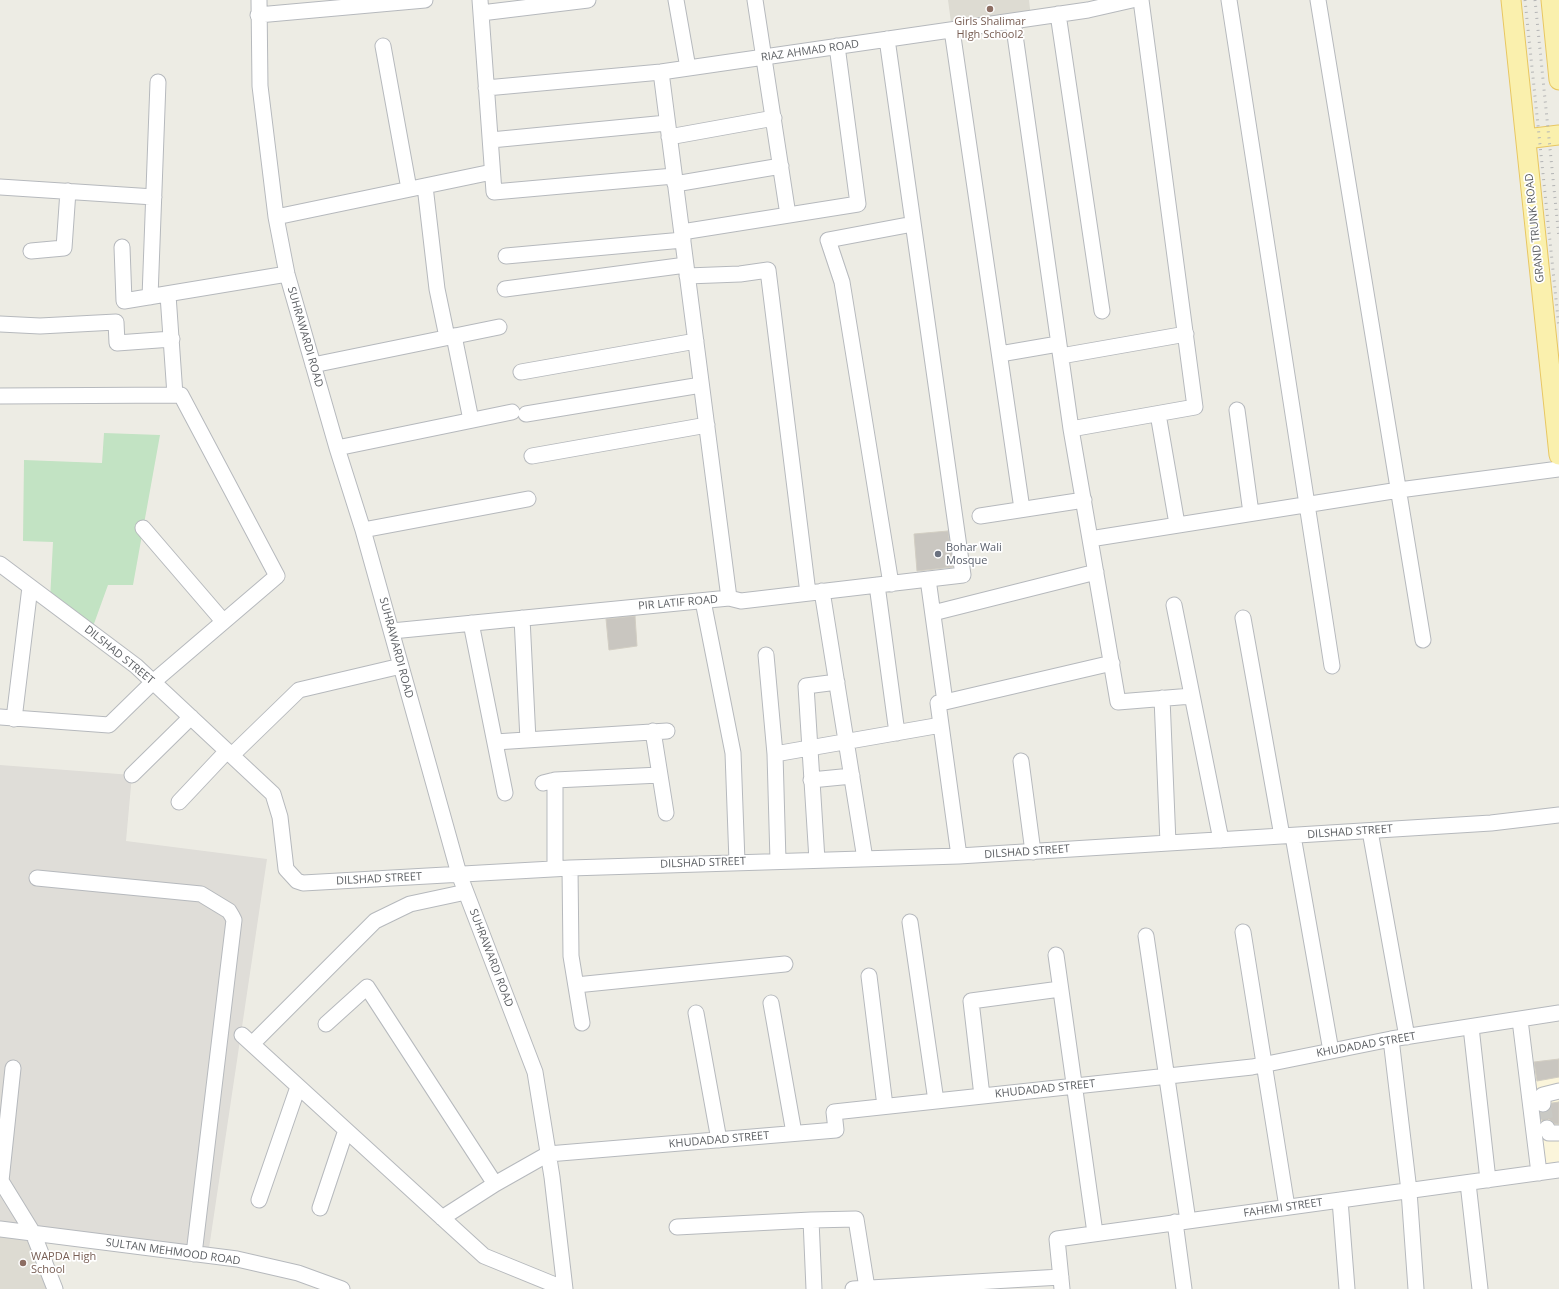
<!DOCTYPE html>
<html>
<head>
<meta charset="utf-8">
<style>
	body { margin:0 }
	canvas { display:block; background:#edece4 }
</style>
</head>
<body>
<canvas width="1559" height="1289"></canvas>
<script>
const c = document.querySelector('canvas').getContext('2d');
c.lineJoin = 'round';
function fillPath(path, color) {
  c.fillStyle = color;
  c.fill(path, 'evenodd');
}
function toPath(rows) {
  const path = new Path2D();
  for (const r of rows) {
    path.moveTo(r[0], r[1]);
    for (let i = 2; i < r.length; i += 2) path.lineTo(r[i], r[i + 1]);
  }
  return path;
}
function strokePath(path, color, width, dash) {
  c.strokeStyle = color;
  c.lineWidth = width;
  c.lineCap = dash ? 'butt' : 'round';
  c.setLineDash(dash || []);
  c.stroke(path);
}
function write(font, color, halo, rows, align = 'center') {
  c.font = font + ' "Open Sans",sans-serif';
  c.lineWidth = 3.5;
  c.setLineDash([]);
  c.textBaseline = 'middle';
  c.strokeStyle = halo;
  c.fillStyle = color;
  for (const [text, x, y, turn = 0] of rows) {
    c.save();
    c.translate(x, y);
    c.rotate((+turn || 0) * Math.PI / 180);
    c.textAlign = isNaN(turn) ? turn : align;
    if (halo) c.strokeText(text, 0, 0);
    c.fillText(text, 0, 0);
    c.restore();
  }
}
fillPath(toPath([
	[1559,1059,1559,1166,1543,1168,1528,1063]
]), '#fbf5db');
fillPath(toPath([
	[0,765,132,775,126,841,267,859,208,1255,0,1233]
]), '#dfddd8');
fillPath(toPath([
	[948,0,1029,0,1031,18,952,30],
	[0,1233,36,1238,56,1289,0,1289]
]), '#dddbd2');
fillPath(toPath([
	[104,433,160,435,133,585,108,585,91,632,50,600,53,542,23,541,24,460,102,463]
]), '#c2e3c3');
const building = toPath([
	[948,531,953,567,917,571,914,534,948,531],
	[635,616,637,646,609,650,606,619,635,616],
	[1559,1059,1559,1077,1537,1081,1534,1062,1559,1059],
	[1559,1102,1559,1124,1555,1124,1549,1119,1542,1121,1541,1112,1548,1112,1552,1103,1559,1102]
]);
fillPath(building, '#c9c6c0');
strokePath(building, '#d2cec3', 1);
strokePath(toPath([
	[1543,1104,1547,1128]
]), '#c9c9c4', 15, [15, 8]);
const minor = toPath([
	[480,0,494,192,674,176],
	[676,0,688,68],
	[755,0,788,215],
	[1229,0,1332,666],
	[1318,0,1423,640],
	[481,13,588,0],
	[1058,14,1102,311],
	[258,15,425,0],
	[1013,21,1071,429,1090,539,1399,490,1559,469],
	[952,30,1022,509],
	[383,46,409,189],
	[661,72,729,598],
	[486,88,661,72,1088,10,1132,0],
	[669,137,774,118],
	[491,140,667,123],
	[675,184,781,166],
	[425,186,437,289,447,337],
	[0,187,154,197],
	[276,217,492,172],
	[682,232,858,204,837,46],
	[122,247,124,301,287,274],
	[31,251,64,248,68,191],
	[506,256,683,240],
	[687,276,740,274,768,270,808,593],
	[505,289,686,265],
	[168,295,175,395],
	[150,297,158,82],
	[0,324,40,326,116,322,117,343,172,339],
	[454,336,471,420],
	[1000,354,1058,344],
	[1061,356,1186,334],
	[313,365,499,327],
	[521,372,696,341],
	[0,396,181,395,277,576,153,682,109,725,0,717],
	[1237,410,1251,513],
	[526,414,701,385],
	[1158,414,1177,524],
	[1071,429,1195,407,1141,0],
	[337,448,512,412],
	[532,456,707,425],
	[980,516,1084,500],
	[143,528,223,621],
	[363,530,528,499],
	[1090,539,1118,702,1192,696],
	[0,564,136,666,273,794,280,817,286,869,297,881,303,883,570,868,959,856,1491,823,1559,815],
	[928,579,945,702,938,703,959,856],
	[891,584,842,282,828,240,913,224],
	[877,585,897,733],
	[822,591,865,859],
	[703,601,733,753,737,862],
	[1174,605,1221,840],
	[933,613,1096,572],
	[522,618,528,740],
	[1243,618,1282,836],
	[471,623,505,793],
	[392,631,729,598,741,601,963,575,887,39],
	[766,655,775,754,778,861],
	[1162,698,1168,843],
	[945,702,1112,663],
	[14,719,30,587],
	[653,731,666,813],
	[495,742,667,731],
	[775,754,941,725],
	[232,755,299,690,401,666],
	[1021,761,1033,852],
	[132,775,191,717],
	[811,780,852,776],
	[543,783,555,780,660,775],
	[179,802,227,751],
	[1370,831,1407,1037],
	[1293,836,1331,1051],
	[817,860,806,686,837,682],
	[570,868,571,956,582,1023],
	[555,869,555,780],
	[37,878,201,894,229,911,232,916,234,920,194,1254],
	[910,922,936,1101],
	[1243,932,1287,1207],
	[1146,936,1188,1221],
	[1056,955,1095,1233],
	[869,976,885,1106],
	[576,985,785,964],
	[771,1003,794,1133],
	[696,1013,719,1140],
	[1520,1020,1539,1173],
	[326,1024,367,987,495,1184,442,1218],
	[1471,1027,1488,1180],
	[242,1035,484,1256,565,1289,552,1177,535,1072,459,874,363,530,337,448,287,274,276,217,260,86,259,0],
	[1391,1039,1409,1191,1416,1289],
	[252,1044,375,921,410,904,466,892],
	[13,1068,1,1181,33,1233,55,1289],
	[982,1096,971,1001,1060,989],
	[1543,1104,1543,1095,1559,1091],
	[1547,1128,1549,1133,1559,1133],
	[1468,1183,1480,1289],
	[495,1184,548,1154,836,1130,834,1112,1252,1067,1391,1039,1559,1013],
	[259,1200,298,1087],
	[1340,1200,1347,1289],
	[320,1208,346,1130],
	[811,1220,856,1219,867,1288],
	[1175,1222,1184,1289],
	[677,1227,811,1220,814,1289],
	[0,1229,237,1259,298,1273,342,1289],
	[853,1289,1061,1277],
	[1062,1289,1057,1239,1559,1170]
]);
const major = toPath([
	[1511,0,1559,455],
	[1551,0,1559,80],
	[1526,139,1559,135]
]);
strokePath(minor, '#b6b9bd', 17);
strokePath(major, '#e8c762', 21);
strokePath(minor, '#fff', 15);
strokePath(major, '#faf0ad', 19);
strokePath(toPath([
	[1525,0,1559,328],
	[1535,0,1559,238]
]), '#b4b5b5', 3, [1, 5]);
for (const [x, y, r, color] of [
	[990,9,4,"#8d6e63"],
	[938,554,4,"#6b7280"],
	[23,1263,4,"#8d6e63"]
]) {
  const dot = new Path2D();
  dot.arc(x, y, r, 0, 2 * Math.PI);
  c.fillStyle = color;
  c.fill(dot);
  strokePath(dot, '#fff', 1.5);
}
write('11px', '#785e54', '#fff', [
	["Girls Shalimar",990,22],
	["HIgh School2",990,35],
	["WAPDA High",31,1257,"left"],
	["School",31,1270,"left"]
]);
write('11px', '#5c5f63', '#fff', [
	["RIAZ AHMAD ROAD",810,51,-8],
	["GRAND TRUNK ROAD",1535,228,-96],
	["SUHRAWARDI ROAD",305,337,74],
	["PIR LATIF ROAD",678,603,-5],
	["SUHRAWARDI ROAD",396,648,75],
	["DILSHAD STREET",119,655,39],
	["DILSHAD STREET",1350,832,-4],
	["DILSHAD STREET",1027,852,-4],
	["DILSHAD STREET",703,863,-2],
	["DILSHAD STREET",379,879,-3],
	["SUHRAWARDI ROAD",491,958,69],
	["KHUDADAD STREET",1366,1045,-10],
	["KHUDADAD STREET",1045,1089,-6],
	["KHUDADAD STREET",719,1140,-5],
	["FAHEMI STREET",1283,1208,-8],
	["SULTAN MEHMOOD ROAD",173,1252,8]
]);
write('11px', '#5b616d', '#fff', [
	["Bohar Wali",946,548],
	["Mosque",946,561]
], 'left');
</script>
</body>
</html>
